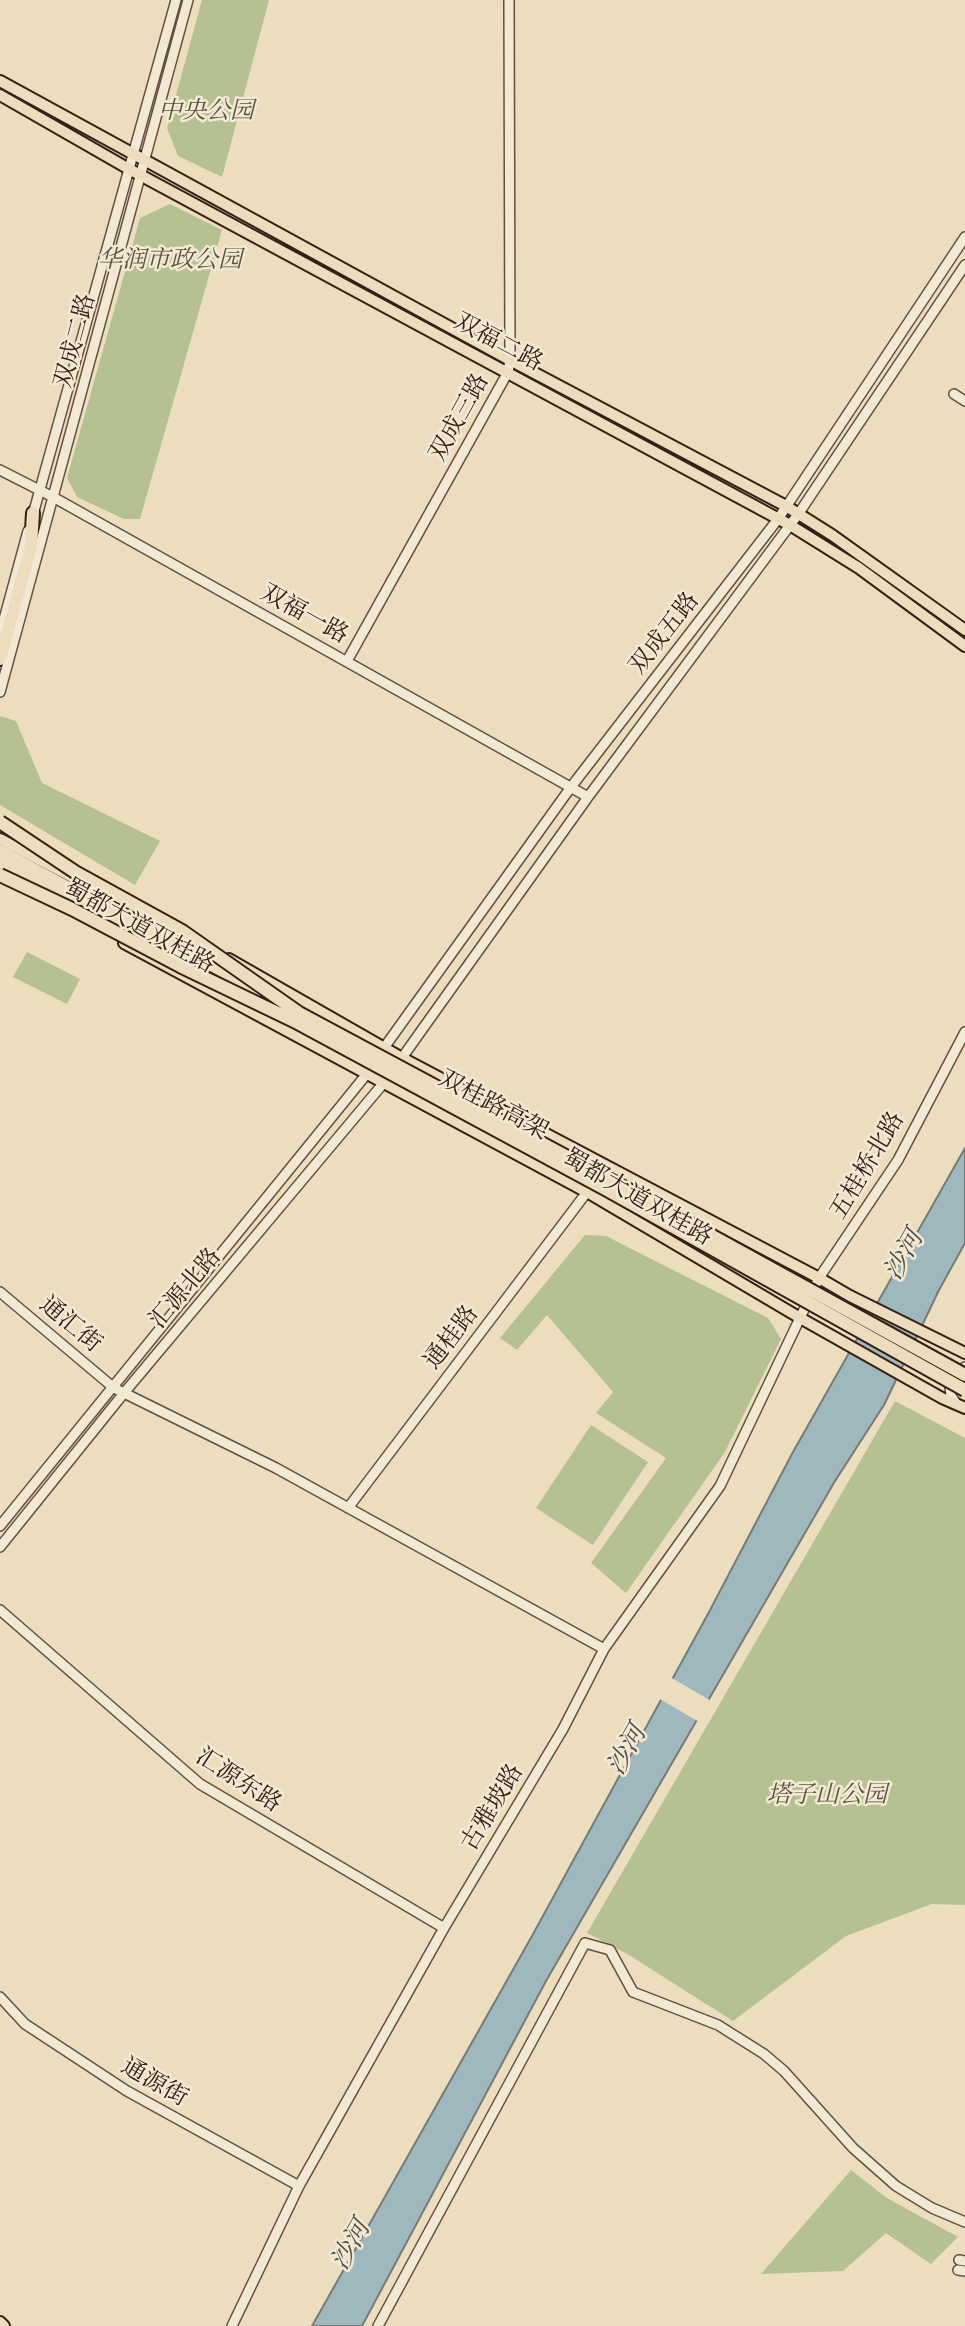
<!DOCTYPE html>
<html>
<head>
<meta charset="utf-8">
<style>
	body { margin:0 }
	canvas { display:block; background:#ebddbe }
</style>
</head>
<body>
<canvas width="965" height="2326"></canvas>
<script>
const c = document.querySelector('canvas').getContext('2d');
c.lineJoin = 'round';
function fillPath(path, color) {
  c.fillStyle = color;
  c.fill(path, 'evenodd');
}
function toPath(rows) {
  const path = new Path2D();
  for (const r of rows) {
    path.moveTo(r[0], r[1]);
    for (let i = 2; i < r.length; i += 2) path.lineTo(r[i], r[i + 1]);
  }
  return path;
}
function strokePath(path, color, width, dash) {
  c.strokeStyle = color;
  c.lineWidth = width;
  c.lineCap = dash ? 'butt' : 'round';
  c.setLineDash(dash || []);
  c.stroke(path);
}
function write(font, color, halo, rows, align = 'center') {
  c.font = font + ' Alegreya,"Noto Serif SC",serif';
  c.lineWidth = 5;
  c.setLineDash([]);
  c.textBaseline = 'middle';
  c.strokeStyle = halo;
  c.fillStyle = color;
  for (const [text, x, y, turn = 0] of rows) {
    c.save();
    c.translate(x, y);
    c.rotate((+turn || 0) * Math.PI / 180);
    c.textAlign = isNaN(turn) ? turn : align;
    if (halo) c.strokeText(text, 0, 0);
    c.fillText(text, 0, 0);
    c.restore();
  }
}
fillPath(toPath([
	[202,0,269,0,222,177,178,156,167,128],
	[170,204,222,230,140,519,124,519,77,497,67,478,140,218],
	[0,716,16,721,42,783,160,841,135,885,0,805],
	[27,952,80,979,67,1004,13,977],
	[585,1235,606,1236,768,1318,781,1339,725,1452,626,1593,591,1563,666,1458,596,1413,613,1392,547,1315,517,1350,500,1338],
	[895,1401,965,1438,965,1905,932,1904,846,1936,733,2021,629,1955,587,1933],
	[591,1425,648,1462,593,1545,536,1508],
	[851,2170,887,2198,958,2237,931,2264,886,2233,843,2271,761,2274]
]), '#b6c193');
const water = toPath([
	[965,1148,965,1243,939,1290,884,1405,835,1481,546,1981,362,2326,312,2326,532,1936,709,1612,793,1452,965,1148]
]);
fillPath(water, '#9fb8bd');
strokePath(water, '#757b79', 2);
fillPath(toPath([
	[670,1677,713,1702,701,1723,658,1698]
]), '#ebddbe');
const minor = toPath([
	[954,394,965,401],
	[0,470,53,497,588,797],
	[32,518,176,0],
	[0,634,28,531],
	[347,661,508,372,510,360,509,0],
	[0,692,188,0],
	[381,1052,571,787,778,519,965,237],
	[399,1062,588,797,799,513,965,265],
	[0,1292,114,1388,276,1468,604,1649],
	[956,1403,951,1396,950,1387,955,1374,965,1367],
	[348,1508,587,1192],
	[0,1526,370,1070],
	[0,1547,124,1393,387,1079],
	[0,1610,200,1784,444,1928],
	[0,1997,25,2024,127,2091,299,2186],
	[959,2260,965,2261],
	[958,2270,965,2271],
	[232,2326,299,2186,444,1928,563,1729,604,1649,720,1486,819,1278,898,1160,965,1032],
	[378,2326,585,1943,610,1950,633,1992,718,2025,764,2054,784,2071,853,2148,896,2186,932,2208,965,2222]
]);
const major = toPath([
	[0,81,510,360,786,506,832,535,965,630],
	[0,95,129,169,790,525,859,568,965,646],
	[0,839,78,880],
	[124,943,587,1192,802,1319,942,1398,965,1408],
	[229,959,402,1058,819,1278,850,1296,965,1353],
	[0,2322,4,2326]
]);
const highway = toPath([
	[0,659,31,546,33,513],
	[0,851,265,994],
	[0,862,181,960]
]);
strokePath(minor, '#644f3e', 12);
strokePath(major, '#372013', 14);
strokePath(highway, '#372013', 16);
strokePath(minor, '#f2e9d5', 9);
strokePath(major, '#ebddbe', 10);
strokePath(highway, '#ebddbe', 12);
const highwayBridge = toPath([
	[0,822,75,872,182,931,299,1013,616,1183,965,1375],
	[0,875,72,909,180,966,294,1021,607,1190,965,1390]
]);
strokePath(highwayBridge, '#372013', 16, []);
strokePath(highwayBridge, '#ebddbe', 12);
write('italic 24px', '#5d5039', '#f2e9d5', [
	["中央公园",206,112],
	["华润市政公园",170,261],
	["塔子山公园",827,1796]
]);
write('24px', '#372013', '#f2e9d5', [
	["双成二路",76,341,-75],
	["双福二路",498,343,28],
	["双成三路",460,418,-61],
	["双福一路",304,615,29],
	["双成五路",665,634,-52],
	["蜀都大道双桂路",139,927,29],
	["双桂路高架",493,1106,28],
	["五桂桥北路",868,1166,-59],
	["蜀都大道双桂路",637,1198,30],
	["汇源北路",186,1289,-50],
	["通汇街",70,1325,40],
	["通桂路",452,1338,-53],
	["汇源东路",238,1781,33],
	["古雅坡路",493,1808,-59],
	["通源街",154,2083,30]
]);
write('italic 26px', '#564e46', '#f2e9d5', [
	["沙河",905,1256,-61],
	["沙河",628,1751,-61],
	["沙河",352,2246,-61]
]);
</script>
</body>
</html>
